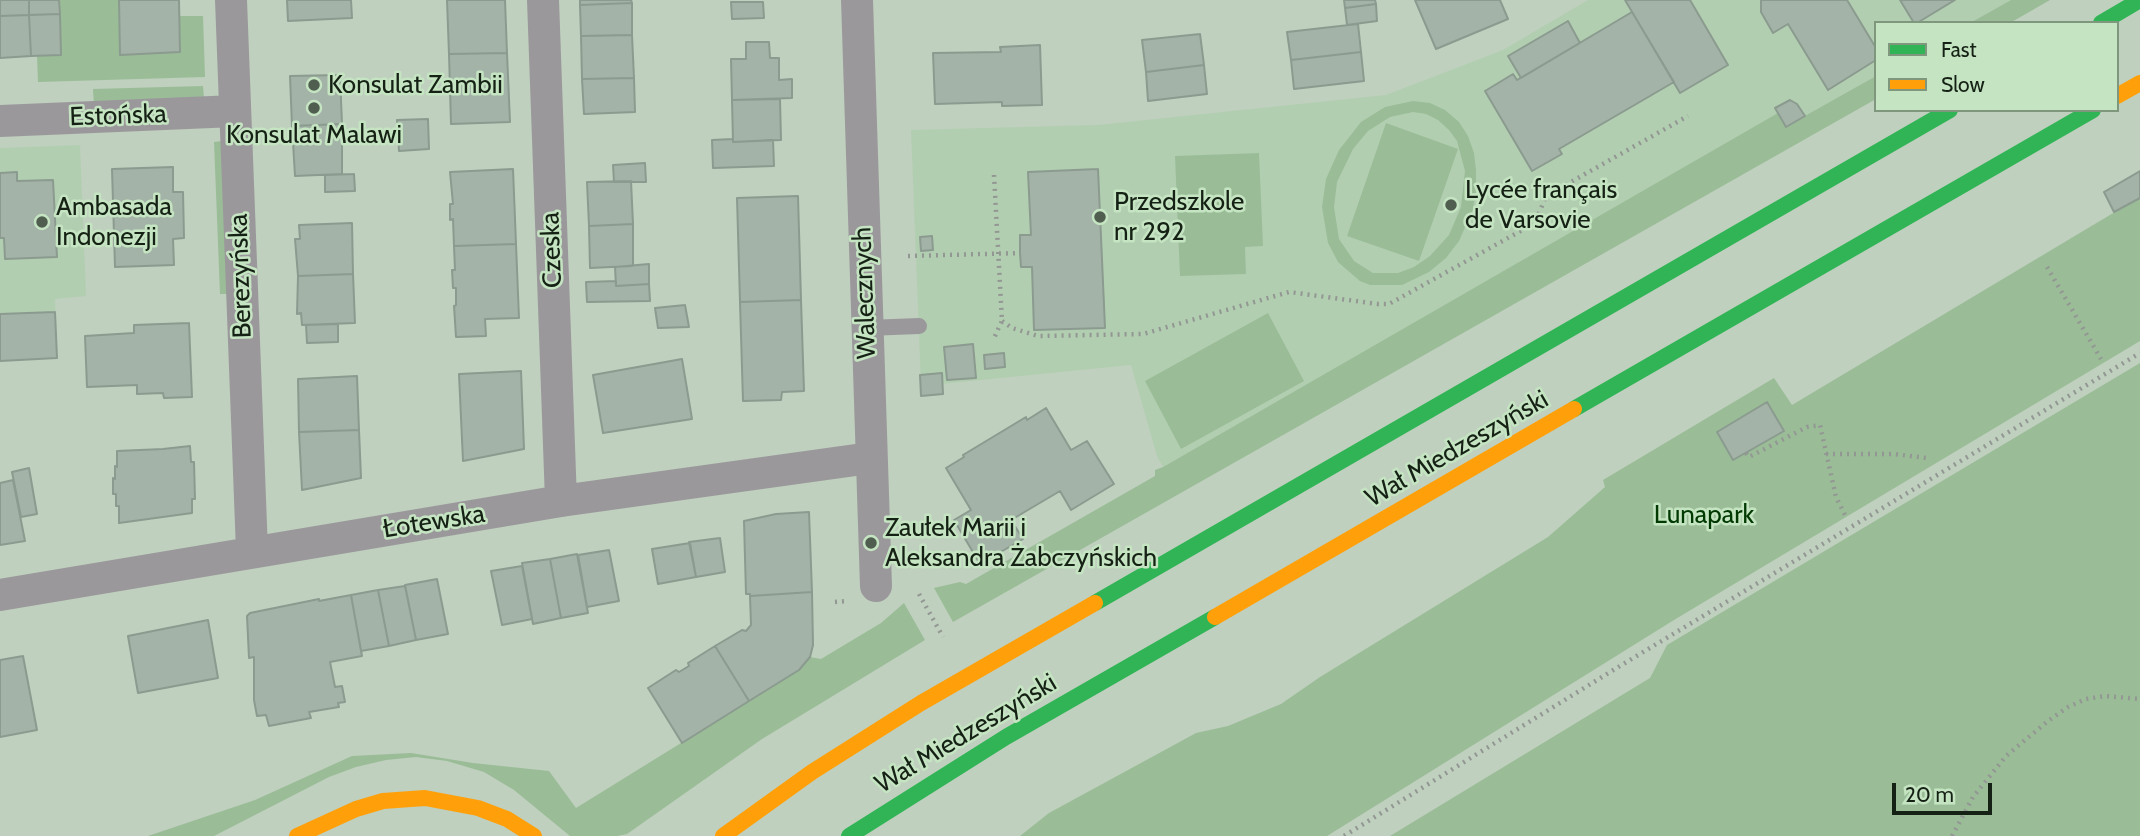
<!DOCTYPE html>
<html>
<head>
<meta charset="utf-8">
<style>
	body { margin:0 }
	#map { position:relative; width:2140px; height:836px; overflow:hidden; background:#bfd0be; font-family:Cabin,sans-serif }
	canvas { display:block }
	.legend { position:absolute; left:1874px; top:21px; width:245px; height:91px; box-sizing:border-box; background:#c5e5c2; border:2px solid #7f977c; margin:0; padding:9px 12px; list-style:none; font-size:21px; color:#152114 }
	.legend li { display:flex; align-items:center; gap:14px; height:35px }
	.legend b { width:35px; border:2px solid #7f977c }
	.scale { position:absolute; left:1892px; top:783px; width:100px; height:32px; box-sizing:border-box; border:4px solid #152114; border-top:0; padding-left:9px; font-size:21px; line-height:24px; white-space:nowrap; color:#152114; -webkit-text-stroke:5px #c5e5c2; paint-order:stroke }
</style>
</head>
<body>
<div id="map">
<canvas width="2140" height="836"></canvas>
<ul class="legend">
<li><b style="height:9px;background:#30b455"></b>Fast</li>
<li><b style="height:9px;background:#ff9f0a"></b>Slow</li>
</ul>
<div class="scale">20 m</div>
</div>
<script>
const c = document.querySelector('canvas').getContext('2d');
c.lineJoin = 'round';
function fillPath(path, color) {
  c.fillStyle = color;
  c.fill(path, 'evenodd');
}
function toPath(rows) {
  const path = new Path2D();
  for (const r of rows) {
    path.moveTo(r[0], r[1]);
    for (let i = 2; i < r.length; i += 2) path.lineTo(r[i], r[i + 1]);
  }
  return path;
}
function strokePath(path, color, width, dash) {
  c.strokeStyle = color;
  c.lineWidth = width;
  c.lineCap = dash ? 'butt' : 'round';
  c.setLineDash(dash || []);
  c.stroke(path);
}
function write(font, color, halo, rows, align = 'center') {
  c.font = font + ' Cabin,sans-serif';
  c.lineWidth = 5;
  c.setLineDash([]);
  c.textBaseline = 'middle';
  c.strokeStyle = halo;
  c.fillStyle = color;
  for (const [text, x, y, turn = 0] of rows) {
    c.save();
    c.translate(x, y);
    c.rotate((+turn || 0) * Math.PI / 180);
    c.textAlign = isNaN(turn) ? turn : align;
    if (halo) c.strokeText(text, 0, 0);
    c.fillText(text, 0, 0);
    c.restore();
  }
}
fillPath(toPath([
	[1588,0,2011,0,1970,23,1876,23,1876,76,1786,127,1778,114,1163,467,1157,456,1131,365,921,386,911,130,1098,125,1386,95,1503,50],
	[80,145,86,296,55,299,57,358,0,361,0,148]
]), '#b2ceb0');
fillPath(toPath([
	[59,0,119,0,120,55,180,52,179,16,203,16,205,77,38,82,37,56,61,55],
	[2011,0,2050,0,2010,23,1970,23],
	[1876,76,1876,99,953,622,934,588,960,582,966,584,1155,476,1155,470,1163,467,1778,113,1787,126],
	[203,86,204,99,94,106,93,89],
	[1413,101,1430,103,1445,110,1459,122,1468,136,1474,153,1476,170,1476,190,1473,209,1459,241,1446,258,1429,272,1402,285,1370,285,1360,281,1346,269,1338,262,1328,243,1322,207,1326,179,1339,150,1361,122,1385,107],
	[1413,112,1426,114,1438,120,1449,130,1457,141,1465,171,1461,207,1449,235,1430,256,1414,267,1398,273,1373,273,1354,261,1339,239,1334,207,1337,182,1353,149,1368,131,1390,117],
	[1386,123,1458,149,1419,261,1347,236],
	[222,141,228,294,220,294,214,142],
	[1259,153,1263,246,1245,247,1246,274,1180,276,1175,156],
	[2140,197,2140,341,1674,620,1327,836,1020,836,1049,813,1196,733,1228,726,1281,704,1320,677,1548,537,1605,487,1603,480,1774,378,1792,405],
	[1268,313,1304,381,1181,449,1145,381],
	[2140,363,2140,836,1390,836,1650,678,1667,645],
	[904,603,925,640,762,739,627,834,617,836,570,836,514,790,484,772,447,761,416,757,386,760,356,767,329,777,214,836,148,836,255,800,352,756,411,753,473,763,549,771,576,808,799,670,810,657,821,659,881,623]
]), '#9abd97');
const building = toPath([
	[0,0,29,0,29,15,0,16,0,0],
	[29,0,59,0,60,14,29,15,29,0],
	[119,0,179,0,180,52,120,55,119,0],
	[287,0,351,0,352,18,288,21,287,0],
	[447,0,505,0,507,53,449,54,447,0],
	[580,0,631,0,632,3,580,5,580,0],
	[1344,0,1375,0,1376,4,1345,8,1344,0],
	[1415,0,1500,0,1508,19,1436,49,1415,0],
	[1625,0,1690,0,1728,65,1680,93,1625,0],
	[1761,0,1847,0,1876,48,1876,60,1828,90,1788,24,1773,33,1761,12,1761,0],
	[1900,0,1955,0,1917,23,1914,23,1900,0],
	[731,2,763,2,764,18,732,19,731,2],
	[632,3,632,35,581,36,580,5,632,3],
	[1376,4,1377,21,1347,25,1345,8,1376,4],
	[1632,12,1674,82,1559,149,1562,154,1532,171,1485,91,1513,74,1517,80,1632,12],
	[60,14,61,55,31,56,29,15,60,14],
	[29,15,31,56,0,58,0,16,29,15],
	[1568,21,1580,43,1521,78,1508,56,1568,21],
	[1358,24,1361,52,1291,60,1287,32,1358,24],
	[1200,34,1204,65,1146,72,1142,40,1200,34],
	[632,35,634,78,582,79,581,36,632,35],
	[746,42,769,42,770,58,779,58,779,80,792,79,792,98,732,100,731,59,746,59,746,42],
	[1040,45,1042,105,1002,106,1002,102,935,104,933,53,1001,52,1000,47,1040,45],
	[1361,52,1364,81,1294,89,1291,60,1361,52],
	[507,53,510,122,451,124,449,54,507,53],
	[1204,65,1207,94,1148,101,1146,72,1204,65],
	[340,75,342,124,292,126,290,76,340,75],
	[634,78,635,112,584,114,582,79,634,78],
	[780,99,781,140,733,142,732,100,780,99],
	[1790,100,1797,104,1805,116,1786,127,1775,108,1790,100],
	[428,119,429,149,399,151,397,120,428,119],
	[342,124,342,174,295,176,292,126,342,124],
	[733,139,733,142,773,140,774,166,713,168,712,140,733,139],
	[645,163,646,182,614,182,613,165,645,163],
	[173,167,173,192,183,192,184,238,173,239,174,265,115,267,112,169,173,167],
	[513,169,516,244,454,246,453,219,450,220,450,204,453,204,450,172,513,169],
	[1098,169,1105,328,1034,330,1032,267,1021,267,1020,253,1020,235,1031,235,1028,172,1098,169],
	[2140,171,2140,198,2114,212,2104,192,2140,171],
	[17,172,17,181,53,180,57,257,5,259,4,238,0,238,0,173,17,172],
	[354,174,355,191,325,192,325,175,354,174],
	[631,181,633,224,589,226,587,182,631,181],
	[798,196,801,300,740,302,737,198,798,196],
	[352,223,353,274,298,276,295,239,300,239,299,225,352,223],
	[633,224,633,266,590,268,589,226,633,224],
	[932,236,933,250,921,251,920,237,932,236],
	[516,244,519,318,485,319,486,336,456,337,454,306,456,305,456,288,453,288,452,270,455,270,454,246,516,244],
	[649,264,649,284,616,286,615,267,649,264],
	[353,274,355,323,302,325,301,313,297,314,298,276,353,274],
	[616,281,616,286,649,284,650,301,587,302,586,282,616,281],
	[801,300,804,391,782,392,781,400,743,401,740,302,801,300],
	[685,305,689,327,658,328,655,308,685,305],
	[55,312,57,358,0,361,0,314,55,312],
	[189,323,192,397,164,398,163,393,137,394,137,385,87,387,85,336,134,333,134,325,189,323],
	[338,324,338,342,307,343,306,325,338,324],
	[973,344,976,378,947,380,944,347,973,344],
	[1004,353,1005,367,985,369,984,355,1004,353],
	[682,359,692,419,603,433,593,375,682,359],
	[521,371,524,449,463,461,459,374,521,371],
	[942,373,943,394,921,396,920,375,942,373],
	[357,376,359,430,299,432,298,379,357,376],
	[1767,402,1784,431,1733,460,1717,432,1767,402],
	[1046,408,1071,450,1087,441,1114,484,1071,510,1060,491,1011,520,1023,539,980,564,954,520,971,510,946,468,964,457,963,455,1026,417,1027,420,1046,408],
	[359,430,361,478,302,490,299,432,359,430],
	[190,446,191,462,194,462,195,499,192,499,192,513,119,523,119,506,116,506,116,494,113,494,113,478,115,479,115,466,117,467,117,451,163,449,190,446],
	[29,468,37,514,21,517,12,472,29,468],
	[13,480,25,541,0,545,0,483,13,480],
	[809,512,812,592,750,596,750,594,746,594,744,521,776,514,809,512],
	[720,538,725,572,696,577,689,542,720,538],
	[690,543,696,577,658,584,652,549,690,543],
	[609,550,619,601,587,607,578,555,609,550],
	[577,554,588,613,561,618,550,559,577,554],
	[550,559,561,618,533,624,522,563,550,559],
	[522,566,532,619,502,625,491,571,522,566],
	[437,579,448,634,416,640,405,585,437,579],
	[405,586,416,640,389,646,378,590,405,586],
	[378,590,389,646,361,651,351,595,378,590],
	[812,592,813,645,810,657,799,670,749,701,715,646,742,630,746,631,751,625,750,596,812,592],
	[351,595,362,656,330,662,335,687,342,686,345,702,338,703,339,707,309,712,311,718,269,726,266,715,257,716,254,700,254,657,249,658,247,616,250,613,319,599,319,601,351,595],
	[208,620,218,678,138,693,128,636,208,620],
	[715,646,749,701,682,743,648,688,676,670,679,672,689,666,688,663,715,646],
	[23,656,37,730,0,737,0,660,23,656]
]);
fillPath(building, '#a3b3a7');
strokePath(building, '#8b9b8f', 2);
strokePath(toPath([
	[994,175,1002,321,994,338],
	[908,256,1020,253],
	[2047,267,2101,359],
	[1002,321,1012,328,1038,336,1143,334,1289,292,1378,304,1389,304,1535,223,1546,196,1688,116],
	[1746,453,1749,457,1807,427,1820,425,1836,497,1846,517],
	[1826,454,1894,454,1926,458],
	[919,594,943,637],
	[835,602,848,601],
	[1344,836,1615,669,2140,353],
	[1952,836,1973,797,2006,756,2048,721,2068,707,2086,699,2105,696,2140,699]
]), '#939793', 4.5, [2, 5]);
strokePath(toPath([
	[867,328,919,326]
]), '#9b989c', 16);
strokePath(toPath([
	[231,0,252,551],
	[543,0,561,501],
	[857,0,876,586],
	[0,121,235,111],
	[0,595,561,501,870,458]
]), '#9b989c', 32);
strokePath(toPath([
	[2101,23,2140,0],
	[1574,409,2093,110],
	[1095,603,1950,110],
	[849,836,1006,737,1215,617]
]), '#30b455', 16);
strokePath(toPath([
	[2117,96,2140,83],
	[1215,617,1574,409],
	[297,836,356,809,383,801,425,798,478,808,507,819,534,836],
	[723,836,812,772,921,703,1095,603]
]), '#ff9f0a', 16);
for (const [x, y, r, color] of [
	[314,85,7,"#505e50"],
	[314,108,7,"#505e50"],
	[1451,205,7,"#505e50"],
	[1100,217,7,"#505e50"],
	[42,222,7,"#505e50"],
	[871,543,7,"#505e50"]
]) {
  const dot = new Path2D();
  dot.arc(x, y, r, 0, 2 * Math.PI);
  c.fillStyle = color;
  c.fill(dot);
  strokePath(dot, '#c5e5c2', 2.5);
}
write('26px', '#152114', '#c5e5c2', [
	["Konsulat Zambii",328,85],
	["Konsulat Malawi",314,135,"center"],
	["Lycée français",1465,190],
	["de Varsovie",1465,220],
	["Przedszkole",1114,202],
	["nr 292",1114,232],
	["Ambasada",56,207],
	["Indonezji",56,237],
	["Zaułek Marii i",885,528],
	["Aleksandra Żabczyńskich",885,558]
], 'left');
write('26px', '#152114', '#c5e5c2', [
	["Estońska",118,116,-2],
	["Czeska",552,250,-92],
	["Berezyńska",241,276,-92],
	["Walecznych",865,293,-92],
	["Wał Miedzeszyński",1457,449,-30],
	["Łotewska",434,522,-9],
	["Wał Miedzeszyński",966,734,-31]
]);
write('26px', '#003902', '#c5e5c2', [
	["Lunapark",1704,515]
]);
</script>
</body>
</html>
